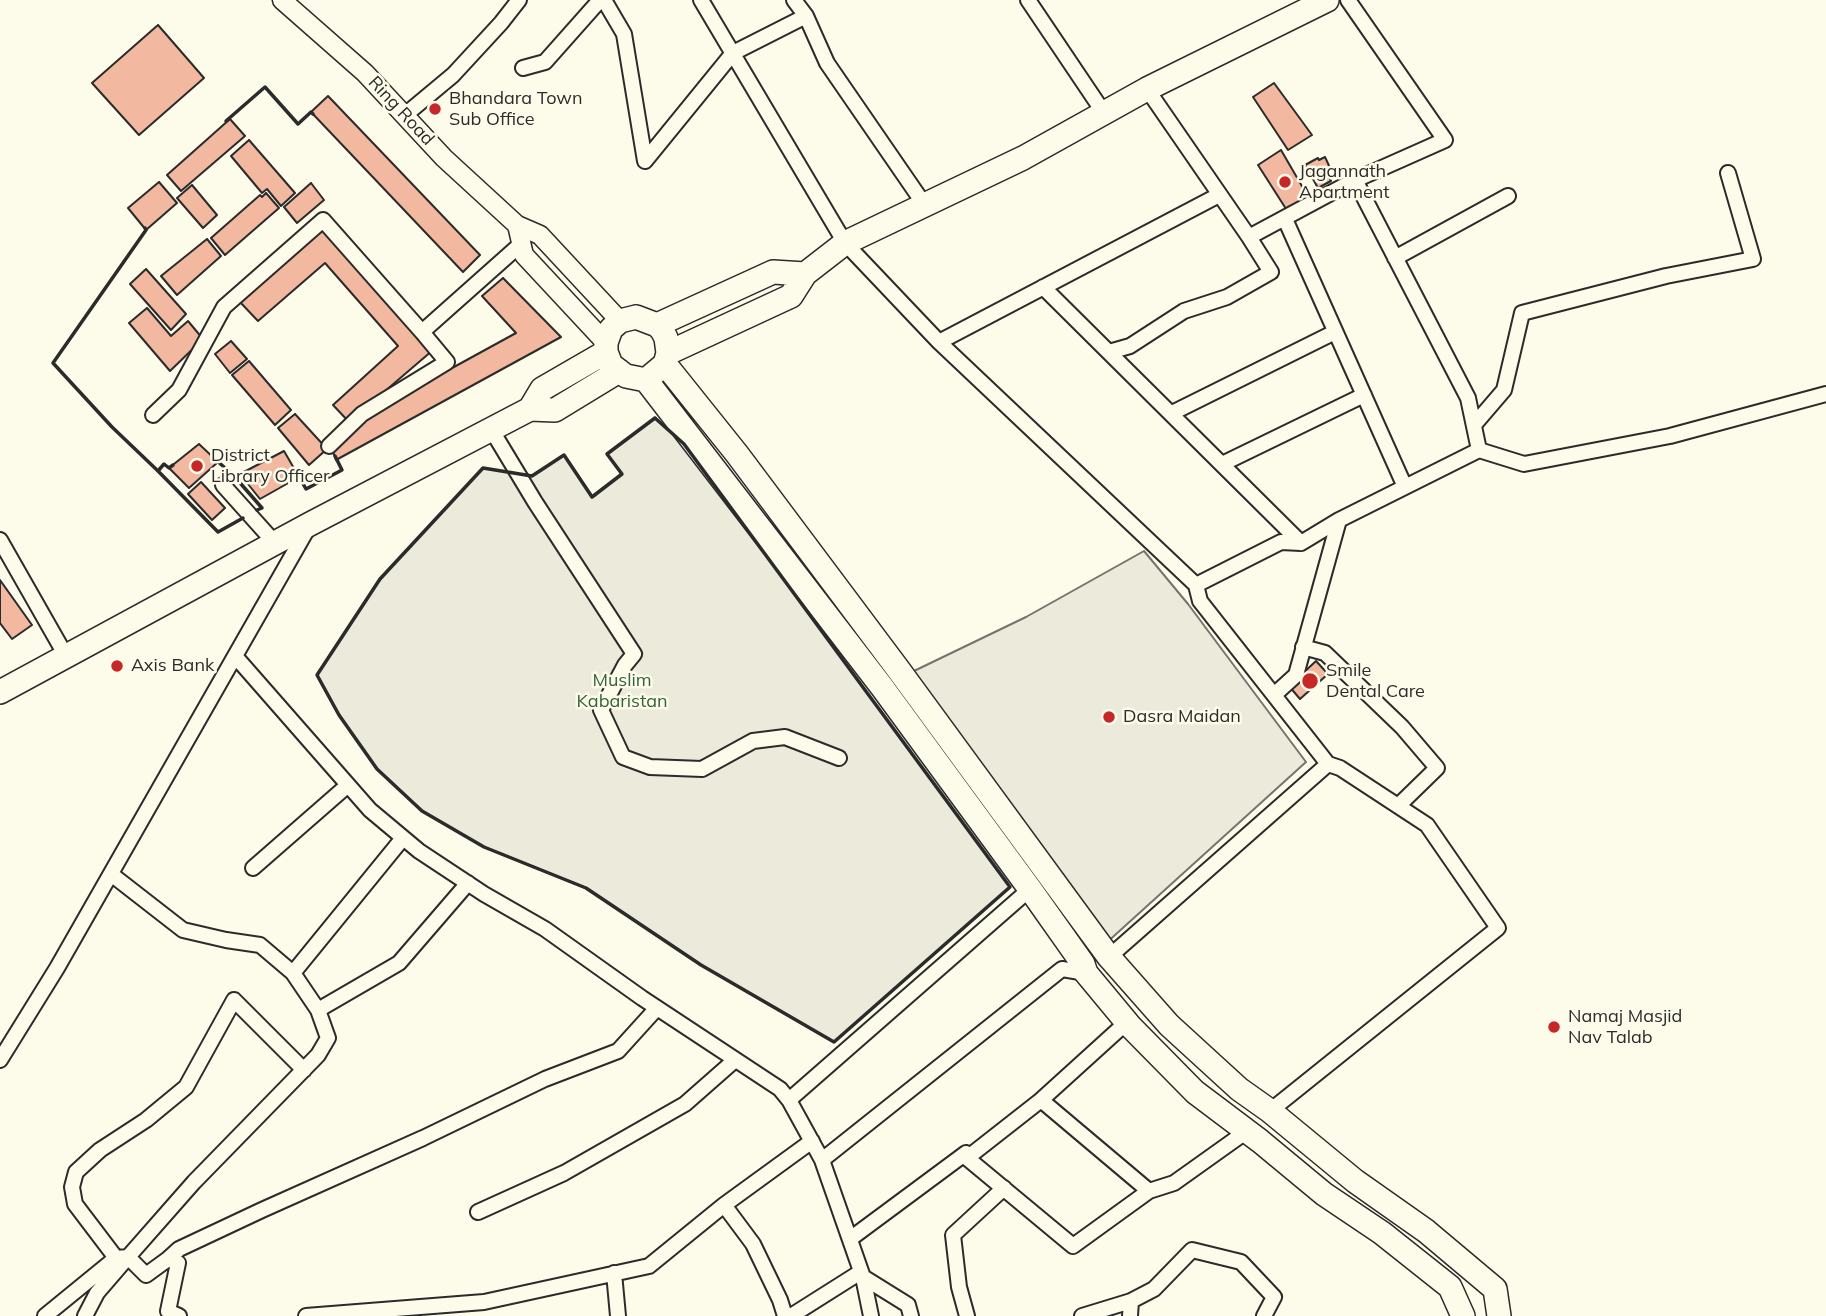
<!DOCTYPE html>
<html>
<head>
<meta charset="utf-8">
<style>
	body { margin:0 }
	canvas { display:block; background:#fdfbea }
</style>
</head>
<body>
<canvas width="1826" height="1316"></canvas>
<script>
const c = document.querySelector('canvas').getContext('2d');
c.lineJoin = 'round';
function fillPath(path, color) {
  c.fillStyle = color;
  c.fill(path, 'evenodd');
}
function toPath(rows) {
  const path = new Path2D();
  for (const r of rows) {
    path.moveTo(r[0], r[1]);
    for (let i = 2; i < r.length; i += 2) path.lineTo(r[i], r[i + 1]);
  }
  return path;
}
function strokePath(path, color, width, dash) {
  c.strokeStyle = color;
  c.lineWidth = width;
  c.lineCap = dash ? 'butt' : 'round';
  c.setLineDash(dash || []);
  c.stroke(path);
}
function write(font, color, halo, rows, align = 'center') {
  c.font = font + ' Mulish,sans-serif';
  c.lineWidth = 5;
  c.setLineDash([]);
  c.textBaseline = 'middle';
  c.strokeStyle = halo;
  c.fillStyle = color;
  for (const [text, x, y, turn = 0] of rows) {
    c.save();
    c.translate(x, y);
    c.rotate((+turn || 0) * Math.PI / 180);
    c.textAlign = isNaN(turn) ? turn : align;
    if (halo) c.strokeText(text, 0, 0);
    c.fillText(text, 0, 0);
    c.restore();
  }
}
const green = toPath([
	[655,418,684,444,1010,887,834,1042,701,965,586,888,484,847,422,811,377,769,339,715,317,675,380,579,483,468,531,476,564,455,593,497,621,474,607,454,655,418],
	[1144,551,1188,604,1306,762,1104,945,914,671,1026,617,1144,551]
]);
fillPath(green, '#ecebdb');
strokePath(green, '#74746e', 2);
const building = toPath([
	[158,25,204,78,139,135,92,83,158,25],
	[1274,83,1312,135,1288,150,1253,97,1274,83],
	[328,96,480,255,463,272,311,112,328,96],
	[230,119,245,136,181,191,167,175,230,119],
	[249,140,295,193,281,206,267,189,262,193,231,156,249,140],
	[1281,150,1310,200,1288,212,1258,165,1281,150],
	[1325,157,1331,170,1327,172,1331,181,1318,188,1305,165,1318,158,1319,160,1325,157],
	[159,182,177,203,146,230,128,208,159,182],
	[311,183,324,200,297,223,284,207,311,183],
	[192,185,217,215,203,228,177,198,192,185],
	[266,193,279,208,225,255,211,238,260,195,262,197,266,193],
	[323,225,433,350,349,422,333,405,398,346,325,263,258,321,239,301,323,225],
	[207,239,221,256,177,295,161,276,207,239],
	[146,269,186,314,171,330,130,284,146,269],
	[503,278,561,337,336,460,332,449,370,413,516,333,482,296,503,278],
	[147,308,171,336,188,321,203,339,170,371,129,323,147,308],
	[231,341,247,359,230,373,215,354,231,341],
	[249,361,291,410,275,425,232,375,249,361],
	[295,414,327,449,309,465,278,428,295,414],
	[199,444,218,462,189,488,169,468,199,444],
	[284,451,299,477,260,499,240,474,284,451],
	[201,482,225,508,212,520,188,494,201,482],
	[0,580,32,625,12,639,0,623,0,580],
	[1316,661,1328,674,1300,699,1289,686,1316,661]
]);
fillPath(building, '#f2b8a0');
strokePath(building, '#2b2b2b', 2);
const minor = toPath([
	[604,0,624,34,645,161,733,53,806,16],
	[701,0,845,243,939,342,1196,585,1281,542,1301,543],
	[794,0,806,16,827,63,924,204],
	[1028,0,1104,113],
	[1348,0,1445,140,1355,180],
	[523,68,545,62,600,0],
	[405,115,453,75,501,23,519,0],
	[1285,219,1405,487],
	[1249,237,1355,180,1468,398,1479,450,1339,520],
	[1395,258,1508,196],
	[1043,287,1301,543,1339,520,1296,675,1274,695],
	[939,342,1219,195],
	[1109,352,1130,346,1184,311,1227,297,1271,272,1249,237,1147,89],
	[1172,413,1335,332],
	[153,415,179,390,224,307,323,220,422,332,522,243],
	[1474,425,1504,390,1522,313,1666,276,1753,259,1728,173],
	[491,429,535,502,634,654,625,665,601,710,623,757,650,767,702,769,753,741,785,737,839,758],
	[329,446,362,414,447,362,422,332],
	[1479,450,1524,464,1670,436,1826,394],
	[1222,464,1364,395],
	[223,485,275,543],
	[0,540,66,656],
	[1303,647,1325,653,1402,727,1437,768,1398,806],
	[235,656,370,810,419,851,484,894,545,929,642,998,780,1089,789,1100,822,1160,863,1277,859,1273,791,1316],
	[253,868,348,785],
	[1109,957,1328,764,1200,601,1196,585],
	[293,973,403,838],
	[318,1010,399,963,468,883],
	[1127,1022,1041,1100,967,1158,1073,1246,1149,1191,1174,1183,1247,1131],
	[0,1060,57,968,308,528],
	[789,1100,1030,889],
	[1041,1100,1149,1191],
	[1270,1111,1498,928,1427,825,1340,768,1328,764],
	[822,1160,1062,969,1086,973],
	[724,1205,812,1141],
	[478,1212,564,1173,685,1104,735,1060],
	[850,1239,966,1153,967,1158],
	[116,1258,75,1204,72,1187,76,1172,100,1150,146,1120,186,1087,234,1000,304,1070],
	[168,1259,179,1249,262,1210,423,1138,545,1079,618,1051,657,1008],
	[614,1273,618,1316],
	[45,1316,116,1258,128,1257,146,1275,168,1259,178,1263,168,1311,179,1316],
	[85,1316,97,1293,128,1257,194,1182,318,1055,328,1038,318,1010,293,973,260,945,226,940,183,930,111,874],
	[306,1316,484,1302,649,1266,724,1205,753,1244,780,1300,785,1316],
	[871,1316,863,1277,908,1305,911,1316],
	[967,1316,959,1287,953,1235,1004,1188],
	[1082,1316,1131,1301],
	[1130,1316,1131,1301,1154,1289,1192,1250,1241,1262,1274,1297,1264,1316]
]);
const tertiary = toPath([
	[282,0,365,73,444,158,517,225,540,235,620,321],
	[517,225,524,255,606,343]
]);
const primary = toPath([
	[636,317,657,325,662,330,666,338,668,353,665,364,646,380,626,376,619,371,611,365,606,352,606,343,611,329,620,321,636,317],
	[657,325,773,272,805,274],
	[668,353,791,296,805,274,845,243,1023,158,1147,89,1327,0],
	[665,364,737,454,898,669,1109,957,1169,1025,1239,1089,1270,1111,1355,1181,1426,1231,1495,1289,1499,1316],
	[646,380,882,687,1030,889,1083,964,1086,973,1130,1026,1195,1092,1260,1141,1324,1194,1382,1233,1450,1287,1463,1316],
	[530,409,542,389,606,352],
	[0,692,310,524,530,409,555,410,619,371]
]);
strokePath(minor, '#2b2b2b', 18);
strokePath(tertiary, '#2b2b2b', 21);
strokePath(primary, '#2b2b2b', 26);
strokePath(minor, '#fdfbea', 14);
strokePath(tertiary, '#fdfbea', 18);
strokePath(primary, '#fdfbea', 23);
strokePath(toPath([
	[226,121,265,87,298,124,311,112,313,114],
	[145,228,146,230,53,363,112,427,158,471,164,464,169,468,173,465],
	[655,418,684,444,1010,887,834,1042,701,965,586,888,484,847,422,811,377,769,339,715,317,675,380,579,483,468,532,476,564,455,592,497,622,474,607,454,655,418],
	[215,459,234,476,242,473],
	[158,471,218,532,243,518],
	[297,473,306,489,342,470,335,456],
	[234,476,262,508,257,510]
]), '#2b2b2b', 3.5);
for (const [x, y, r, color] of [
	[435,109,7,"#c62828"],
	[1285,182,7,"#c62828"],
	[197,466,7,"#c62828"],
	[117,666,7,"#c62828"],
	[1310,681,9,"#c62828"],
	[1109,717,7,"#c62828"],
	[1554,1027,7,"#c62828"]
]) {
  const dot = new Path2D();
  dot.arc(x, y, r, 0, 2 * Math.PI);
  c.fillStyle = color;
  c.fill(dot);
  strokePath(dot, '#fdfbea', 2.5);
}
write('18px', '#2b2b2b', '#fdfbea', [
	["Bhandara Town",449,99],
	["Sub Office",449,120],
	["Jagannath",1299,172],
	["Apartment",1299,193],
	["District",211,456],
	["Library Officer",211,477],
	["Axis Bank",131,666],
	["Smile",1326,671],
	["Dental Care",1326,692],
	["Dasra Maidan",1123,717],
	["Namaj Masjid",1568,1017],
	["Nav Talab",1568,1038]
], 'left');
write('18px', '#2b2b2b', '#fdfbea', [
	["Ring Road",401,111,47]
]);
write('18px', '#34623c', '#fdfbea', [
	["Muslim",622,681],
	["Kabaristan",622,702]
]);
</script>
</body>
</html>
